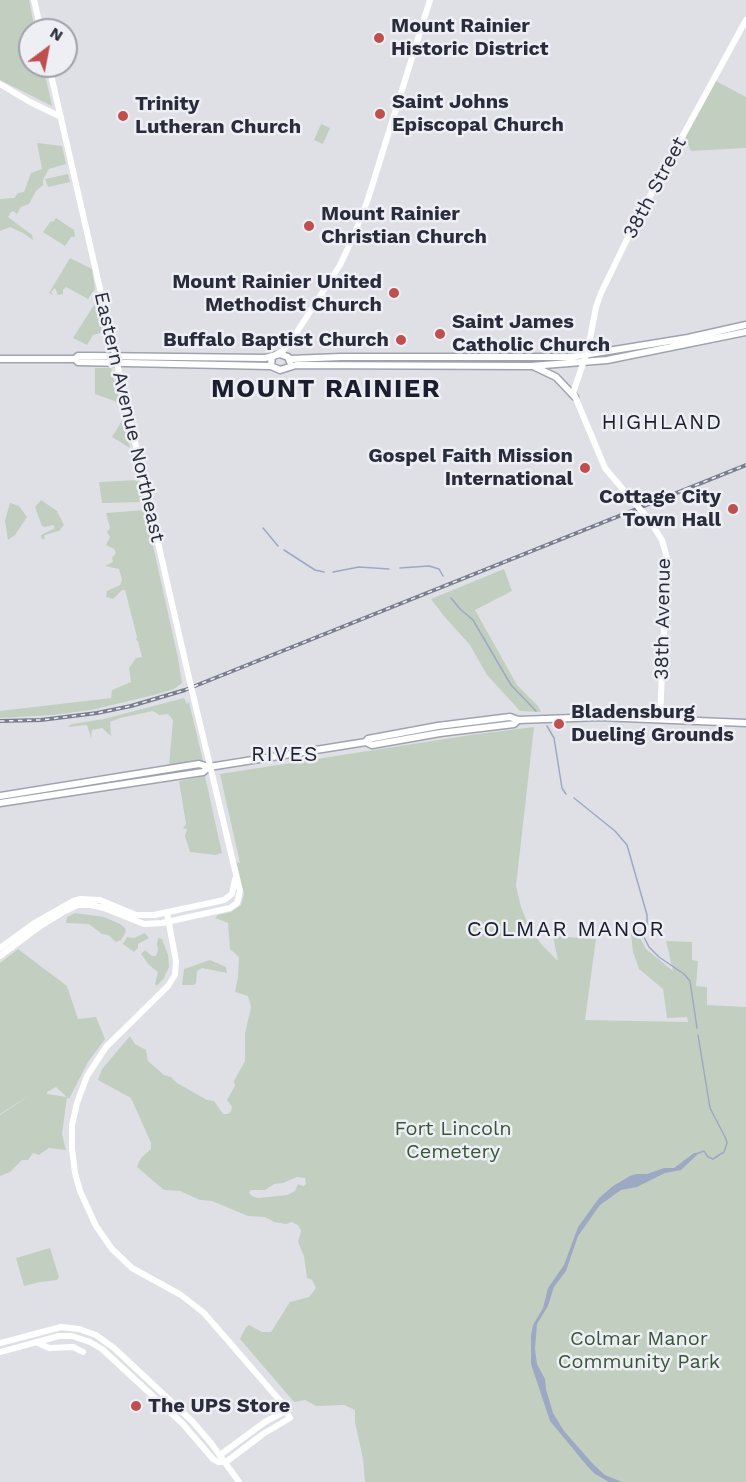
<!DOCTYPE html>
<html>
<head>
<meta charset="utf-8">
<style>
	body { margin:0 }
	#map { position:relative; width:746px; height:1482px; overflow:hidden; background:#dee0e6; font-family:"Work Sans",sans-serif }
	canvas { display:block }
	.north { position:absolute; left:18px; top:18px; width:60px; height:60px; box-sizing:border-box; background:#edeff4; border:2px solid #9fa1aa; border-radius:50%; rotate:32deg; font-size:16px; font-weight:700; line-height:24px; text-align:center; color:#292d3b }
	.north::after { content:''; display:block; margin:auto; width:21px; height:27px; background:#bf4f4f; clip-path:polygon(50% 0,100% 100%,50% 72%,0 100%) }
</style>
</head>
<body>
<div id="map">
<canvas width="746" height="1482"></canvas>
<div class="north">N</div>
</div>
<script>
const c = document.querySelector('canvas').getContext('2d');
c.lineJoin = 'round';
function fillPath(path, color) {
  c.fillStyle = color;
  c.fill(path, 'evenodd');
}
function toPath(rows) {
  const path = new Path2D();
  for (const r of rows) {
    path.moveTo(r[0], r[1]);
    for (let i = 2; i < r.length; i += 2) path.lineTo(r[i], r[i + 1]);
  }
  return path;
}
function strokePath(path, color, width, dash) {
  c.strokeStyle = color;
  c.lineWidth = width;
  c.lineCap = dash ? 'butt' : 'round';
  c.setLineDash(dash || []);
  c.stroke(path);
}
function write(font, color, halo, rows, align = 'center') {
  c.font = font + ' "Work Sans",sans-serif';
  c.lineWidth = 5;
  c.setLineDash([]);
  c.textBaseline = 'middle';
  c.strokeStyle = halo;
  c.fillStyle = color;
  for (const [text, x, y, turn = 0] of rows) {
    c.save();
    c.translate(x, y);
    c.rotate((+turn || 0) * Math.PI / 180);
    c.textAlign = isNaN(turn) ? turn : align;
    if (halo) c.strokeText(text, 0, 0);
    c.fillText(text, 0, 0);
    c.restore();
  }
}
fillPath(toPath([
	[0,0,29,0,35,30,30,30,30,66,43,66,52,106,0,80],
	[714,80,746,97,746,148,691,151,684,134],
	[321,124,330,128,323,144,314,140],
	[37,143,62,146,66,164,49,169,43,180,43,185,36,191,29,204,21,207,17,214,13,211,11,212,8,217,32,235,33,240,23,233,10,227,0,231,0,199,14,198,18,193,24,192,31,173,42,169],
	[68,174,70,182,48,187,45,179],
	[56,218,74,230,75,237,71,237,65,246,43,232,51,221,53,222],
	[70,258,92,269,95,289,88,299,66,287,63,290,63,294,58,295,55,288,51,292,53,295,49,293],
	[97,300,104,332,93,335,87,345,73,338],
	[95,368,111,368,120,403,95,394],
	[123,419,130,448,112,437],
	[138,480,143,502,102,503,99,482],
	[41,500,57,511,64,525,59,531,45,535,44,540,41,538,41,535,55,528,53,525,45,527,42,526,35,507],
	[10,503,19,506,27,517,15,535,8,540,5,521],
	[145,510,178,658,182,683,174,689,154,695,91,710,53,715,0,718,0,711,111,698,112,690,131,682,129,668,136,658,142,657,138,641,136,640,137,637,125,590,122,590,113,599,106,597,107,591,120,585,122,580,119,569,105,566,113,562,112,558,116,553,114,549,106,545,110,537,107,532,110,528,106,513],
	[504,569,512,591,475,610,517,685,538,706,541,712,520,711,487,675,470,645,443,615,431,599],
	[184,698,187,704,189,702,203,761,169,766,173,720,168,714,159,715,153,711,120,718,110,722,111,736,102,728,92,730,91,738,87,725,67,727,72,724,104,719],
	[534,727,516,886,521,907,529,927,542,945,558,961,553,936,596,939,585,1020,688,1022,687,1017,667,1018,663,989,639,969,633,952,630,927,641,932,640,938,646,949,673,971,666,941,692,942,692,960,698,961,696,986,707,987,707,1005,746,1007,746,1482,365,1482,363,1459,355,1422,355,1410,344,1405,316,1406,305,1400,294,1402,240,1339,246,1327,249,1325,262,1332,271,1332,290,1302,309,1297,316,1288,312,1280,307,1278,304,1256,298,1242,301,1231,299,1226,292,1222,286,1224,274,1222,265,1217,248,1216,212,1201,200,1200,180,1191,164,1190,137,1167,141,1158,151,1149,151,1143,131,1098,98,1080,102,1069,130,1036,135,1044,146,1050,148,1061,164,1075,171,1077,177,1083,207,1100,214,1101,223,1114,228,1114,231,1111,232,1107,227,1100,235,1086,234,1081,245,1061,245,1034,251,1007,248,996,235,992,238,977,239,957,230,949,228,923,215,918,218,915,231,912,241,905,244,894,236,862,240,863,238,854,220,774,477,734],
	[297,1177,305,1178,306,1184,303,1186,298,1184,295,1191,287,1195,258,1198,252,1196,249,1193,251,1190,265,1190,274,1184,283,1183],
	[205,776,222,853,215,855,190,852,185,836,187,829,183,828,186,824,179,781],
	[75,913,104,917,120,924,125,928,126,932,121,940,116,942,108,935,102,934,89,924,66,923,67,917],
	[145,933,149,938,138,944,138,948,134,952,123,944,127,937,134,938],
	[158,938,162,939,168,955,169,967,164,978,157,986,155,984,158,972,149,965,141,954,145,950,152,956,156,956,158,950,157,944],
	[18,949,67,986,78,1019,96,1017,105,1039,88,1062,69,1099,56,1087,47,1092,47,1094,67,1097,62,1134,66,1150,49,1148,39,1155,33,1153,28,1160,22,1160,10,1172,0,1176,0,1115,33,1093,0,1114,0,963],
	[210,960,226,967,227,973,202,968,197,971,196,983,194,985,182,985,184,969],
	[50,1248,59,1277,57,1280,40,1282,24,1286,16,1258]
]), '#c2cfc0');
fillPath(toPath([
	[694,1153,697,1153,697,1155,681,1170,665,1173,637,1187,621,1190,600,1205,578,1236,566,1271,554,1287,548,1306,537,1324,535,1349,537,1364,545,1379,546,1389,553,1413,564,1431,594,1465,605,1475,622,1482,609,1482,595,1474,588,1467,550,1421,531,1364,531,1335,533,1325,543,1308,548,1288,564,1265,578,1227,599,1198,613,1186,630,1176,636,1174,647,1174,664,1168,674,1168]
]), '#9da9c3');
strokePath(toPath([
	[263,528,278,546],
	[284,550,315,570,324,572],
	[400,568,429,566,439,569,443,576],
	[333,572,359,567,389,569],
	[451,598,460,609,473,620,511,685,536,711],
	[547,726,554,738,562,788,566,794],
	[574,798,615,831,627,845,647,915,647,924],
	[643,935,649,947,659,957,684,974,690,981,697,1028],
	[696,1154,704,1151,708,1157,713,1159,724,1152,727,1143,726,1139,710,1108,698,1035]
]), '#9da9c3', 1.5);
const primary = toPath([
	[272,356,271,366,280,370,296,365,531,366,607,360,746,332],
	[0,359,75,359,78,356,92,356,265,358,280,354,288,357,290,362],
	[75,359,78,362,271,366],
	[290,359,341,357,571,357,688,338,746,325],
	[535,367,556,377,575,397],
	[366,742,372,745,440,733,514,724,518,720],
	[0,796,199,764,209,767],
	[0,803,203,772,209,767,366,742,368,739,438,726,510,717,518,720,600,717,746,723]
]);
strokePath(primary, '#9fa3b1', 9);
strokePath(toPath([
	[34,0,41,30],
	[49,66,189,678],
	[0,84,30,102,61,117],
	[277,354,283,351,295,335,340,265,354,235,368,199,430,0],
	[574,390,588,349,596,307,601,293,633,227,746,20],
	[574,394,605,468,632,500],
	[648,518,662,540,667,558,660,719],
	[0,948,36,922,73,901,81,899,100,900,136,915,154,915,224,900,232,894,235,879],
	[0,956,39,927,65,911,78,905,91,905,104,908,144,924,162,923,230,908,237,903,240,891,194,699],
	[36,1342,49,1348,73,1347,83,1352],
	[0,1343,61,1327,79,1329,96,1335,114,1348,192,1421,211,1443,239,1482],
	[0,1352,59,1336,72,1336,90,1342,102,1349,183,1424,213,1459,218,1462,226,1462,263,1434,290,1418,282,1403,204,1313,181,1295,132,1268,112,1249,96,1226,80,1191,75,1173,72,1149,72,1125,77,1103,87,1076,106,1047,168,986,175,975,176,961,167,913],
	[220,1455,265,1422,287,1410]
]), '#fff', 6);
strokePath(primary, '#fff', 6);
const rail = toPath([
	[0,721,41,720,97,713,131,706,185,690,746,465]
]);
strokePath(rail, '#797e8e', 4);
strokePath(rail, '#edeff4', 1.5, [4.5]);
strokePath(toPath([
	[632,500,648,518],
	[189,678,194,699]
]), '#fff', 6);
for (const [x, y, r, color] of [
	[379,38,6,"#bf4f4f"],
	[380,114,6,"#bf4f4f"],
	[123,116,6,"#bf4f4f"],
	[309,226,6,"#bf4f4f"],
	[394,293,6,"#bf4f4f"],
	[440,334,6,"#bf4f4f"],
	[401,340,6,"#bf4f4f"],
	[585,468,6,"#bf4f4f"],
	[733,509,6,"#bf4f4f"],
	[559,724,6,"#bf4f4f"],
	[136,1406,6,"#bf4f4f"]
]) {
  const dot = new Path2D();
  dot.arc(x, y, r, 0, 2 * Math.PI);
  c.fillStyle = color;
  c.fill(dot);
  strokePath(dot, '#edeff4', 2);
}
write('bold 20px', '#292d3b', '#edeff4', [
	["Mount Rainier",391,26],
	["Historic District",391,49],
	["Saint Johns",392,102],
	["Episcopal Church",392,125],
	["Trinity",135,104],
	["Lutheran Church",135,127],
	["Mount Rainier",321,214],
	["Christian Church",321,237],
	["Mount Rainier United",382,282,"right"],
	["Methodist Church",382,305,"right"],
	["Saint James",452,322],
	["Catholic Church",452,345],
	["Buffalo Baptist Church",389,340,"right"],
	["Gospel Faith Mission",573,456,"right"],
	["International",573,479,"right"],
	["Cottage City",721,497,"right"],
	["Town Hall",721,520,"right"],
	["Bladensburg",571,712],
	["Dueling Grounds",571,735],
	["The UPS Store",148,1406]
], 'left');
write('20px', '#292d3b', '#edeff4', [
	["38th Street",655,188,-62],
	["Eastern Avenue Northeast",129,417,77],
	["38th Avenue",663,619,-89]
]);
write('20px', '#395638', '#edeff4', [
	["Fort Lincoln",453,1129],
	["Cemetery",453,1152],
	["Colmar Manor",639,1339],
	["Community Park",639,1362]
]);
c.letterSpacing = '1.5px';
write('21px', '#1b1e2c', '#edeff4', [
	["HIGHLAND",662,423],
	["RIVES",285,755]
]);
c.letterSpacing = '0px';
c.letterSpacing = '1.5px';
write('22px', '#1b1e2c', '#edeff4', [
	["COLMAR MANOR",566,930]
]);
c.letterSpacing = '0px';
c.letterSpacing = '1.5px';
write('bold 26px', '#1b1e2c', '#edeff4', [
	["MOUNT RAINIER",326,389]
]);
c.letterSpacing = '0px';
</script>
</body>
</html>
